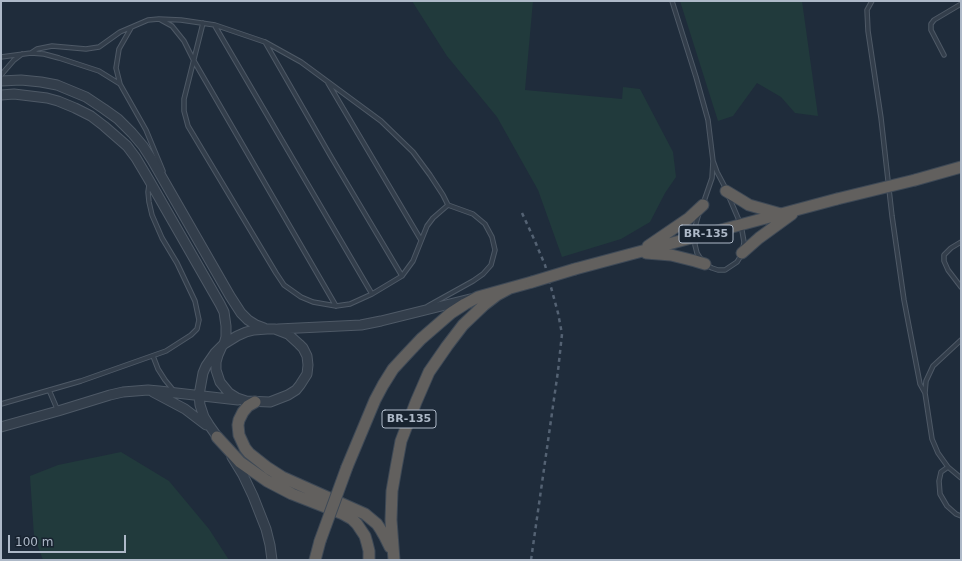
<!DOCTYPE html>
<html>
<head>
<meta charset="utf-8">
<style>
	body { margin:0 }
	#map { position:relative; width:962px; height:561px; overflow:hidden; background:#1f2c3b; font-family:"DejaVu Sans",sans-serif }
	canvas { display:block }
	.frame { position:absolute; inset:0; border:2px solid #aeb9c8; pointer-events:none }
	.scale { position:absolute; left:8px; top:535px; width:118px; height:18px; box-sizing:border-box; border:2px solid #aeb9c8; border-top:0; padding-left:5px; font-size:12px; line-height:14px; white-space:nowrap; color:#aeb9c8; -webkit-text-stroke:3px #182330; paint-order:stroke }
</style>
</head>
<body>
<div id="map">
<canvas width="962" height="561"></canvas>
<div class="frame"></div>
<div class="scale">100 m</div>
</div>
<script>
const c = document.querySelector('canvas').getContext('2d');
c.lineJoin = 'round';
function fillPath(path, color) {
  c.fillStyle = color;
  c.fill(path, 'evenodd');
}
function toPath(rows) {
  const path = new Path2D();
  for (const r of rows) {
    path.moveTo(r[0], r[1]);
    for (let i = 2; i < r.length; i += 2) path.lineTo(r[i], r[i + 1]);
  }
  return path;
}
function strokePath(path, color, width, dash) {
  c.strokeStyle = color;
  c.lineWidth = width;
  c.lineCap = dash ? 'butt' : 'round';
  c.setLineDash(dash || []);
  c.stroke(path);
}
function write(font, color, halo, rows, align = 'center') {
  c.font = font + ' "DejaVu Sans",sans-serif';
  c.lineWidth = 3;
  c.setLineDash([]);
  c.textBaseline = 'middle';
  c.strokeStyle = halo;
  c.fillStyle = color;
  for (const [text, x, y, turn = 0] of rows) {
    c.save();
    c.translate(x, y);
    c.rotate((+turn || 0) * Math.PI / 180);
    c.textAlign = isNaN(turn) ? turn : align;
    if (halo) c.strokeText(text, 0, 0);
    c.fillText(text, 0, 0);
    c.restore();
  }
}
fillPath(toPath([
	[412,1,533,1,525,90,622,99,623,87,640,89,673,152,676,177,665,193,650,222,621,239,562,257,538,190,497,117,447,56],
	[680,1,802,1,818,116,795,113,781,97,757,83,733,116,718,121],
	[121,452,169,481,209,529,229,560,43,560,34,536,30,476,58,465]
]), '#213a3c');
const service = toPath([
	[672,1,696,77,708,120,713,161,717,172,726,189],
	[872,1,867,10,868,31,881,118,892,216,904,300,920,384,925,393],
	[161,20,172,26,184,41,194,61,336,306],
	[203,23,184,99,184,111,188,126,276,273,284,285,301,297,313,302,336,306,350,304,372,294,402,276,413,261,427,226,433,218,448,205],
	[215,26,372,294],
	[265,42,330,155,402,276],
	[31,53,37,49,52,46,86,49,99,47,120,32,148,20,159,19,181,20,215,25,265,42,301,62,381,121,413,152,430,175,443,195,448,205,473,214,485,224,492,237,495,250,491,265,483,274,473,281,428,306],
	[944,55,931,30,931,24,934,20,961,4],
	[1,57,31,53,44,54,59,58,99,71,120,84,146,130,163,171],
	[1,75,14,60,22,54],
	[328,83,421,240],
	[120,84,116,68,119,49,131,28],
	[729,197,741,225,744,242,743,248],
	[703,204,712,178,713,161],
	[699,213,695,227,695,245,697,253,702,261],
	[961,242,951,248,944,255,944,261,948,270,961,287],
	[706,265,712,268,718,270,725,270,737,262,742,254],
	[961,340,933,366,926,381,925,393,932,439,938,453,948,467,961,478],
	[153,356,158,369,165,380,174,391],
	[49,390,58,411],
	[1,404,81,381,166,351,191,335,197,329,199,320,195,301,177,263,162,238,152,215,149,202,148,192,149,185],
	[948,467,941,472,939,481,940,494,947,506,956,514,961,516]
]);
const tertiary = toPath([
	[1,81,21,80,41,82,57,85,86,97,104,109,118,119,132,133,143,146,152,160,230,296,241,313,248,320,256,325,264,328],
	[1,95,14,94,47,98,58,101,75,108,91,116,104,126,127,146,136,158,149,180,220,304,224,312,226,326,226,337,224,344],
	[278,329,361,325,381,321,470,299],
	[153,392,185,409,206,425],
	[1,427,58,411,110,395,123,392,148,390,159,391,238,400],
	[221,442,209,425,204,417,200,405,199,395,203,373,206,366,215,353,224,344,237,336,246,332,254,330,267,329,275,329,288,334,299,344,303,348,307,356,308,365,307,374,300,385,296,390,288,395,270,402,246,401,237,398,229,393,220,382,216,370,216,362,218,355,222,346],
	[232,457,243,475,253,496,266,529,270,545,272,560]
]);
const trunk = toPath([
	[915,180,961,167],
	[726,191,741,200,749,205,781,214],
	[648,246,689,218,703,205],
	[646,253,671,255,695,261,705,264],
	[742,253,759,238,792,214],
	[575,269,837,199],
	[255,402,248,406,243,412,239,420,238,425,239,435,245,448,249,453,268,468,282,477,365,514,377,524,381,530,385,537,390,547],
	[217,437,240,462,267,481,292,494,343,514,352,519,357,524,365,536,367,543,369,551,369,560],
	[347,467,375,400,383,385,393,369,405,356,421,339,451,313,465,304,478,297,532,282],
	[315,560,320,541],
	[394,560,391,520,392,491,396,468,401,441,416,402,429,372,447,346,463,325,484,305,497,295,510,288]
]);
strokePath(service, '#4e5966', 5.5);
strokePath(tertiary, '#4e5966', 11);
strokePath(trunk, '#3e4956', 13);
strokePath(service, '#333e4b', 3.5);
strokePath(tertiary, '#333e4b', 9);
strokePath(trunk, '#62605e', 11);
strokePath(toPath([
	[522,213,534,239,545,265,558,313,562,334,558,371,531,560]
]), '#546273', 2.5, [4, 4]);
const trunkBridge = toPath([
	[837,199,915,180],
	[532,282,575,269],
	[320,541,347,467]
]);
strokePath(trunkBridge, '#3e4956', 13, []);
strokePath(trunkBridge, '#62605e', 11);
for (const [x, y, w] of [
	[706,234,54],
	[409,419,54]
]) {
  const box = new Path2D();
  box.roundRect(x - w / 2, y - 9, w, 18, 3);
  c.fillStyle = '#182330';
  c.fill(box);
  strokePath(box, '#aeb9c8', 1);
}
write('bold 11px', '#aeb9c8', null, [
	["BR-135",706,234],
	["BR-135",409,419]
]);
</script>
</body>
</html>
